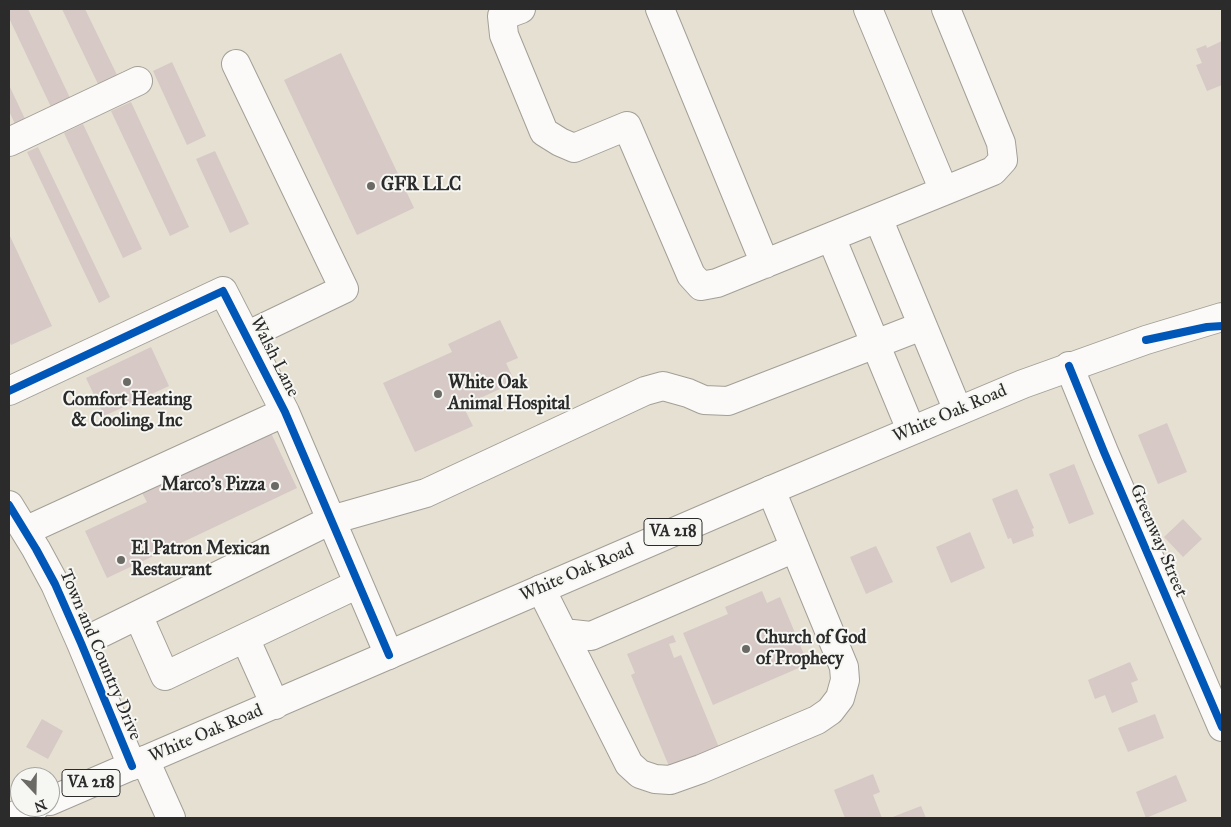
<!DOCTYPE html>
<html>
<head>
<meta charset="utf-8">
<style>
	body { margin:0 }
	#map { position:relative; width:1231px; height:827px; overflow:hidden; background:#e6e0d2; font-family:"IM FELL Great Primer",serif }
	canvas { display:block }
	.frame { position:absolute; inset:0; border:10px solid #2b2b2b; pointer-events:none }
	.north { position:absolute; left:10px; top:767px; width:50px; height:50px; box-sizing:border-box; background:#f6f6f2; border:1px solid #a5a5a2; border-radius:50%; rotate:159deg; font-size:14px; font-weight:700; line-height:20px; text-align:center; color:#2b2b2b }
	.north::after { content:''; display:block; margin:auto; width:18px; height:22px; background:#6c6a65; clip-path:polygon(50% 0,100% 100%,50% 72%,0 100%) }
</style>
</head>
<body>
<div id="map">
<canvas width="1231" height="827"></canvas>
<div class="frame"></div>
<div class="north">N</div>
</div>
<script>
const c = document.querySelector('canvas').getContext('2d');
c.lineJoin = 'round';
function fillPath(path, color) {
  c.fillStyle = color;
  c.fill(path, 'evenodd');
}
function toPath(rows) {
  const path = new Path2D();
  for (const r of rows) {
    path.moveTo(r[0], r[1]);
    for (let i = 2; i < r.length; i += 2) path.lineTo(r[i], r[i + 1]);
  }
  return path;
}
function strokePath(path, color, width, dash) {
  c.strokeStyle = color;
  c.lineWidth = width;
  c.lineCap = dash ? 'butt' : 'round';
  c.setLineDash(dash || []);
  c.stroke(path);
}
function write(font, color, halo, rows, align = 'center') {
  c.font = font + ' "IM FELL Great Primer",serif';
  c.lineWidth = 4;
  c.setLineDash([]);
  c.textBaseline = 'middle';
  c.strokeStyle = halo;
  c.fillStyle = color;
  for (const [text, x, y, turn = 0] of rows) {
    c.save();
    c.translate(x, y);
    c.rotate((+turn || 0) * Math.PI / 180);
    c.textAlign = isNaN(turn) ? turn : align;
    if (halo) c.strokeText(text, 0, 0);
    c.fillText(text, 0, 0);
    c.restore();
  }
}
fillPath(toPath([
	[9,9,28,9,70,98,51,107,9,18],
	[62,9,85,9,117,75,98,84],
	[1222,41,1222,85,1207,91,1196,65,1202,63,1196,49,1206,45,1207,48],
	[341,53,414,208,357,235,284,80],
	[172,62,206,136,187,145,153,71],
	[9,85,25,119,15,124,9,111],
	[131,102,189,227,170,236,111,111],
	[83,124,142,249,123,258,64,133],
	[38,147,110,297,99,303,27,152],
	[215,151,249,224,230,233,196,159],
	[9,234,52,326,11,345,9,340],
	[500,320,518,358,506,363,515,382,463,406,473,426,415,452,383,383,452,352,448,344],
	[151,347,169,386,104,416,86,378],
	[1167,423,1187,472,1158,484,1138,435],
	[271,433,297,488,107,578,85,531,147,502,142,493],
	[1074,464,1094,514,1069,524,1049,474],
	[1017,489,1034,528,1032,529,1034,536,1013,544,1011,538,1008,539,992,499],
	[1183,519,1202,539,1183,557,1164,537],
	[970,532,985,568,951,583,936,547],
	[876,546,893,582,866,594,850,557],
	[762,591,767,603,780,597,808,664,713,705,683,633,728,614,725,607],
	[673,635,676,642,669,644,674,658,681,655,720,750,671,771,631,675,635,673,627,654],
	[1130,662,1138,680,1131,683,1138,702,1112,713,1105,695,1095,699,1088,680],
	[1155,714,1164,738,1128,752,1118,728],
	[42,719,63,731,48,759,26,747],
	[873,774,880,792,873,795,882,818,845,818,834,790],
	[1176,775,1187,801,1146,818,1136,792],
	[921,806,926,818,890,818]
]), '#d6c9c6');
const minor = toPath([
	[521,9,502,16,504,35,544,132,560,142,574,148,627,126,691,275,701,286,717,283,944,191,868,9],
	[660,9,765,264],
	[236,64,344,289,246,336],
	[9,142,138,81],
	[944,191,993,171,1003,160,1001,143,946,9],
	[878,218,958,411],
	[831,237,911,430],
	[1069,366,1104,452,1222,727],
	[9,391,223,291,285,412,389,655],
	[9,505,36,549,55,584,81,643,132,766],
	[25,531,285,412],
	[541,589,629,764,640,774,655,779,670,780,701,769,817,720,830,711,840,698,845,680,844,667,771,490],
	[138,615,165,676,358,584],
	[563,633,591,636,795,548],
	[245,638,275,705],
	[81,643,331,520,426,493,645,391,663,386,688,393,704,400,728,401,922,326],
	[145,760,171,818]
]);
const major = toPath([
	[50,801,771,490,1023,384,1146,340,1222,317],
	[9,818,35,807]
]);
strokePath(minor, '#a29f97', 30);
strokePath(major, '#a29f97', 30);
strokePath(minor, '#fbfaf8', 28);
strokePath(major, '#fbfaf8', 28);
strokePath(toPath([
	[1146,340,1207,327,1222,326],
	[1069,366,1104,452,1222,727],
	[9,391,223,291,285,412,389,655],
	[9,505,36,549,55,584,81,643,132,766]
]), '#0057b8', 8);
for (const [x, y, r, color] of [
	[371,186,5,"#6c6a65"],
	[127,382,5,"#6c6a65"],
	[438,394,5,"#6c6a65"],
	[275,486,5,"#6c6a65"],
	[121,560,5,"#6c6a65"],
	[746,649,5,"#6c6a65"]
]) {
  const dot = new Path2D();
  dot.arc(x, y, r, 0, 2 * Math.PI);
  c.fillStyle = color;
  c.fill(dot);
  strokePath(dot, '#f6f6f2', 2);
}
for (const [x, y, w] of [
	[673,532,58],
	[91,783,58]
]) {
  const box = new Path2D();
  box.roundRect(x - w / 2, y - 13.5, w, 27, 4);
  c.fillStyle = '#f6f6f2';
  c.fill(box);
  strokePath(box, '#2b2b2b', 1);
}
write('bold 16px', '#2b2b2b', null, [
	["VA 218",673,532],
	["VA 218",91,783]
]);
write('bold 18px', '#2b2b2b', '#f6f6f2', [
	["GFR LLC",381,186],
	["White Oak",448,384],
	["Animal Hospital",448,405],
	["Comfort Heating",127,401,"center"],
	["& Cooling, Inc",127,422,"center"],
	["Marco's Pizza",265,486,"right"],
	["El Patron Mexican",131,550],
	["Restaurant",131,571],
	["Church of God",756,639],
	["of Prophecy",756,660]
], 'left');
write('18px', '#2b2b2b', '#f6f6f2', [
	["Walsh Lane",274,357,63],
	["White Oak Road",950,414,-23],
	["Greenway Street",1158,541,67],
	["White Oak Road",577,573,-23],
	["Town and Country Drive",100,655,67],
	["White Oak Road",206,734,-23]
]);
</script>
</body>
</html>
